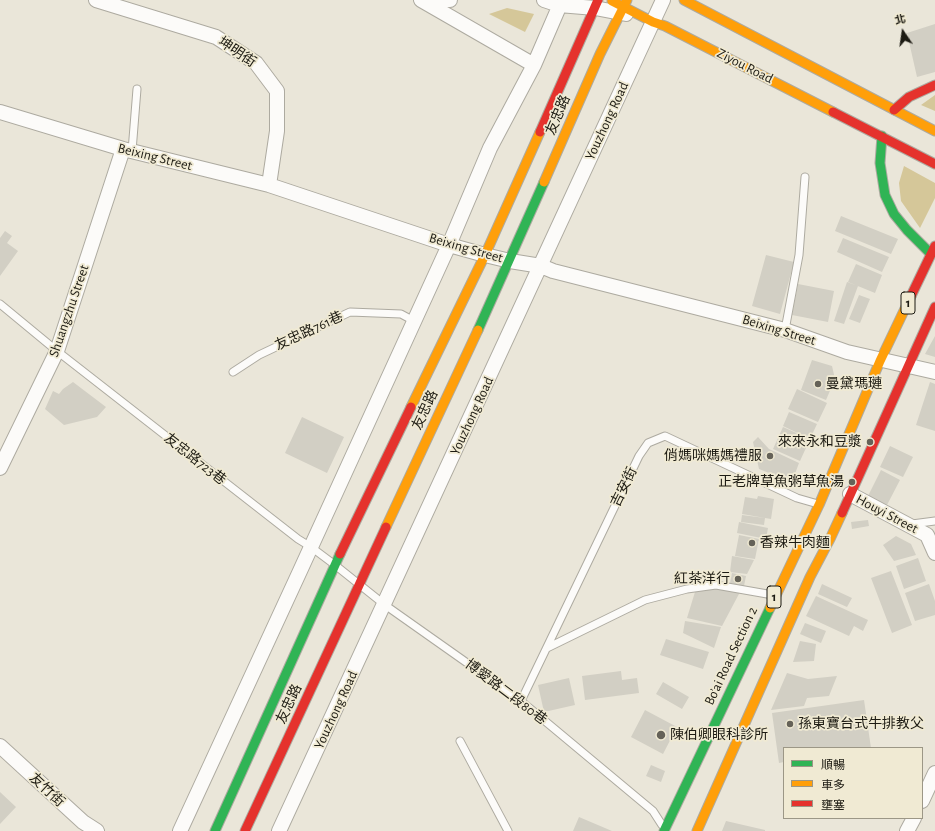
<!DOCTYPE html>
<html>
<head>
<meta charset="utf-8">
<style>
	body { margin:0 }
	#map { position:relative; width:935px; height:831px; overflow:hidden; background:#eae6d9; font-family:"Alegreya Sans","Noto Sans TC",sans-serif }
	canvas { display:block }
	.legend { position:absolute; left:783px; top:747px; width:140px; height:72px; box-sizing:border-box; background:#f0ead3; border:1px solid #9c9786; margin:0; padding:5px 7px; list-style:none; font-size:12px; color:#1d1b13 }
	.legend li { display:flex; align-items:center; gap:8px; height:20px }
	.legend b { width:20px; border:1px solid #9c9786 }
	.north { position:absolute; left:883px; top:12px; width:40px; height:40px; -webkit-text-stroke:3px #f0ead3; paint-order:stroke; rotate:347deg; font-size:11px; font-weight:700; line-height:16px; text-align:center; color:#1d1b13 }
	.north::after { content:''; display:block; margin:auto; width:14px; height:18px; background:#1d1b13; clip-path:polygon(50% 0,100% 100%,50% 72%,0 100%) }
</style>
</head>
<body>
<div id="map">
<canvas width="935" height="831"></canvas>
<ul class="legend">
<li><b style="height:5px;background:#30b455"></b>順暢</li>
<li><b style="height:5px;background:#ff9f0a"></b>車多</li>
<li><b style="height:5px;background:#e5322d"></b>壅塞</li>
</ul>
<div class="north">北</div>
</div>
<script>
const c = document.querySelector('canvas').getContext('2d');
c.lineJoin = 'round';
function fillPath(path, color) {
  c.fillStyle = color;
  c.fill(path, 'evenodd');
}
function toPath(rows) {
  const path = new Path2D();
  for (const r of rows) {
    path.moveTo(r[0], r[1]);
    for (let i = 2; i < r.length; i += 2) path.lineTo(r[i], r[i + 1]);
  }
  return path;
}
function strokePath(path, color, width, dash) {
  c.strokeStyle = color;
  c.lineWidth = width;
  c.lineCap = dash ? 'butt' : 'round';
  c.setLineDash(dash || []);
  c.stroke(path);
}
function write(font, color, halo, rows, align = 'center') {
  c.font = font + ' "Alegreya Sans","Noto Sans TC",sans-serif';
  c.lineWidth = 3.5;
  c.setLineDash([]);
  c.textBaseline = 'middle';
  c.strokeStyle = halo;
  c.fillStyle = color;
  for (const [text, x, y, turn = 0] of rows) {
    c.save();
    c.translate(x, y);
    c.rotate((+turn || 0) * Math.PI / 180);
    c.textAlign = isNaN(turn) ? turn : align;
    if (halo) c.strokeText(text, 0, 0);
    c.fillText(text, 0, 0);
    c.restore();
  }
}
fillPath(toPath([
	[507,8,534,14,525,32,489,14],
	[935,95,935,111,921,105],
	[904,166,935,183,935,198,920,228,901,201,899,183]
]), '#d5c799');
fillPath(toPath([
	[935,24,935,72,917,77,907,33],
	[841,216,898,239,891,254,835,231],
	[5,231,12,236,7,243,18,251,0,276,0,238],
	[843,238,889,257,882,272,837,252],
	[766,255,794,262,780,314,752,306],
	[856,264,882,275,875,293,848,282],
	[847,282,858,286,844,324,834,321],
	[798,284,834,291,828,322,792,315],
	[859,295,870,299,860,323,849,319],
	[935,336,935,357,925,354],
	[812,360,832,366,835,379,826,400,801,390],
	[73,382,106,407,97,417,64,425,45,409,53,391,59,394,63,389],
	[930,382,935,384,935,431,916,425],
	[797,389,827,403,818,422,788,409],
	[789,412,817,424,810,439,783,426],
	[302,417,344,437,327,473,285,453],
	[783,427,810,439,800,461,773,449],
	[758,437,769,449,799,463,792,482,759,469,753,442],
	[890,446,913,457,903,477,880,467],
	[881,470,900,480,887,505,868,496],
	[758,496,774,499,771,519,742,514,745,497,757,499],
	[742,515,765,518,764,525,741,522],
	[868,520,869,526,852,529,851,522],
	[739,522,768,528,766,539,737,533],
	[739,535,759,539,755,559,735,556],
	[896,536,911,544,916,555,894,561,883,545],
	[732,556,754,560,747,574,730,572],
	[918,558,926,581,904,589,896,566],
	[891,571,912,625,892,633,871,578],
	[732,573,746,576,744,586,730,583],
	[822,584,852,598,847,607,818,594],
	[929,584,935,601,935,615,915,621,905,593],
	[721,588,740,592,722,626,687,618,695,592],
	[816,596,868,620,863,631,854,626,849,636,806,616],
	[685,621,721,627,714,648,683,633],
	[805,623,826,631,821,643,800,634],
	[666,639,709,652,703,669,660,655],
	[800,641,816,644,814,661,793,662],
	[621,671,622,680,637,678,639,693,585,700,582,676],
	[787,673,808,679,837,676,829,696,807,698,804,706,771,710],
	[569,678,575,705,544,712,538,685],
	[663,682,689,697,682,709,656,694],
	[864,700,871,748,784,748,784,762,779,763,772,713],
	[645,710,677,727,663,754,631,737],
	[651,765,665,771,661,782,646,776],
	[0,792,16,807,0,824],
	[579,817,612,831,573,831],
	[726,821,765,830,765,831,722,831]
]), '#d2cfc4');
const lane = toPath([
	[132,151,137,89],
	[0,304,57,351,298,539,311,547,335,565,385,605,521,701,653,811,662,825],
	[785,330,799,255,805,177],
	[233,372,259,355,350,312,401,314,414,321],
	[912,524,935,521],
	[547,648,645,600,687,589,716,585,773,595],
	[521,701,639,456,648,443,665,436,797,498,818,504],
	[460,741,508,831]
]);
const street = toPath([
	[96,0,216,37,256,63,277,91,277,131,269,185],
	[421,0,534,65],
	[440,0,450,0],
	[544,0,559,5,595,8,626,14],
	[0,112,123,149,269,185,449,245,485,255,510,261,541,266,553,271,785,330,847,352,935,372],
	[0,468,57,351,123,149],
	[850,494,927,535,935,553],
	[0,746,83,822,97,831],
	[922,801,935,773],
	[180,831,300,571,449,245,490,148,534,65,562,0],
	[279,831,663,0],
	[907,831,914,818]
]);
const fast = toPath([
	[882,136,880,163,885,195,894,214,907,230,931,254],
	[478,330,544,182],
	[215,831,340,554],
	[664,831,770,608]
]);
const slow = toPath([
	[684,0,935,131],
	[612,1,653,22,665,26,833,112],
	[544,182,600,54,627,0],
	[411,407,485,255,540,132],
	[386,527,478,330],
	[770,608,819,505,880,361,911,296],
	[697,831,810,577,830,539,842,513]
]);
const jam = toPath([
	[894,110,909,97,935,85],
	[833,112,935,164],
	[540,132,598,0],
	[911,296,935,246],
	[842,513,935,307],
	[340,554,411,407],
	[245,831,386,527]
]);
strokePath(lane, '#adaaa0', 9);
strokePath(street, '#adaaa0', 16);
strokePath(fast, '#adaaa0', 11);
strokePath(slow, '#adaaa0', 11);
strokePath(jam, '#adaaa0', 11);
strokePath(lane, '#fcfbf9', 7);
strokePath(street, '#fcfbf9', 14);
strokePath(fast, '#30b455', 9);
strokePath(slow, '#ff9f0a', 9);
strokePath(jam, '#e5322d', 9);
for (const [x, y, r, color] of [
	[818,384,4,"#656258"],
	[870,442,4,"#656258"],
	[770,456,4,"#656258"],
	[852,482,4,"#656258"],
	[752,543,4,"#656258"],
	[738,579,4,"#656258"],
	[790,724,4,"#656258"],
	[661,735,5,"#656258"]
]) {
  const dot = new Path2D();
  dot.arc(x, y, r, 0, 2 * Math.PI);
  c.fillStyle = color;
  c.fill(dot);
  strokePath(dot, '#f0ead3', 1.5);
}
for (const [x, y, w] of [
	[908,303,14],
	[774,597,14]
]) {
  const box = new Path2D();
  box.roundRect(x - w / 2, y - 11, w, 22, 3);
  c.fillStyle = '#f0ead3';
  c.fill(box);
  strokePath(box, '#1d1b13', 1);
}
write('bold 13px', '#1d1b13', null, [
	["1",908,303],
	["1",774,597]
]);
write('14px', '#1d1b13', '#f0ead3', [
	["坤明街",237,52,34],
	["Ziyou Road",745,66,27],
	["友忠路",558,115,-67],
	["Youzhong Road",607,121,-65],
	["Beixing Street",155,157,14],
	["Beixing Street",466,248,16],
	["Shuangzhu Street",69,311,-71],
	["Beixing Street",779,330,17],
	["友忠路761巷",309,331,-25],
	["友忠路",425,410,-65],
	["Youzhong Road",472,416,-65],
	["友忠路723巷",195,459,38],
	["吉安街",624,487,-64],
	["Houyi Street",887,514,28],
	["Bo’ai Road Section 2",731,656,-65],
	["博愛路二段80巷",506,692,37],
	["友忠路",289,704,-65],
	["Youzhong Road",336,710,-65],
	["友竹街",47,790,43]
]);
write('14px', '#1d1b13', '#f0ead3', [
	["曼黛瑪璉",826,384],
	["來來永和豆漿",862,442,"right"],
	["俏媽咪媽媽禮服",762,456,"right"],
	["正老牌草魚粥草魚湯",844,482,"right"],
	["香辣牛肉麵",760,543],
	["紅茶洋行",730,579,"right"],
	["孫東寶台式牛排教父",798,724],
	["陳伯卿眼科診所",670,735]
], 'left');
</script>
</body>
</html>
